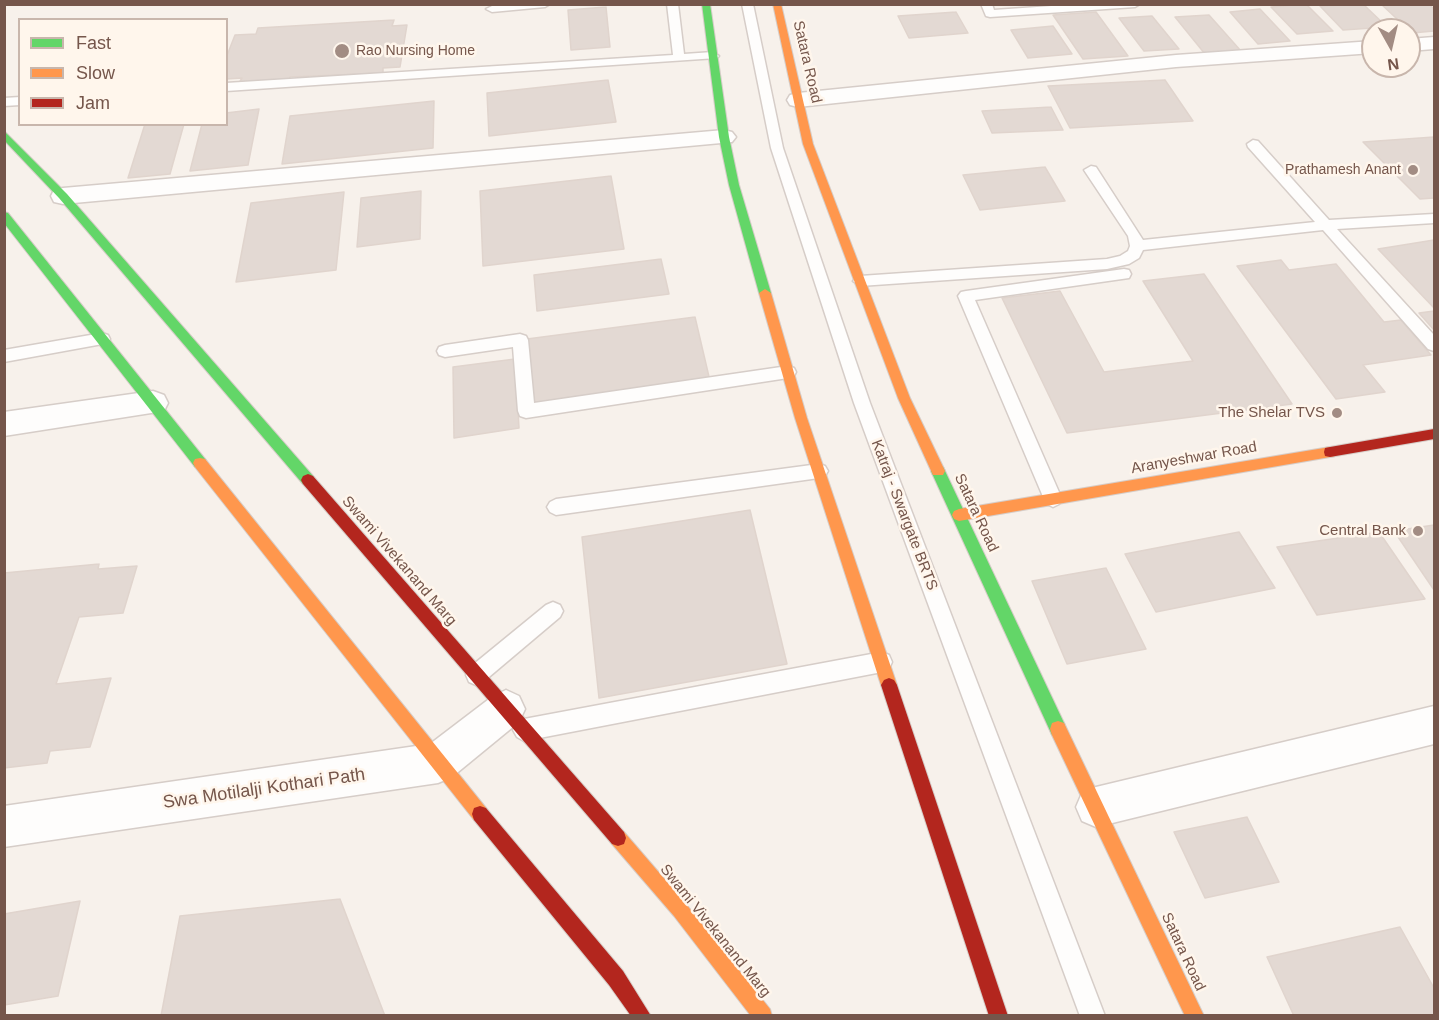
<!DOCTYPE html>
<html>
<head>
<meta charset="utf-8">
<style>
	body { margin:0 }
	#map { position:relative; width:1439px; height:1020px; overflow:hidden; background:#f7f1eb; font-family:Arial,sans-serif }
	canvas { display:block }
	.frame { position:absolute; inset:0; border:6px solid #75564b; pointer-events:none }
	.legend { position:absolute; left:18px; top:18px; width:210px; height:108px; box-sizing:border-box; background:#fff6ec; border:2px solid #c8b6ac; margin:0; padding:8px 10px; list-style:none; font-size:18px; color:#75564b }
	.legend li { display:flex; align-items:center; gap:12px; height:30px }
	.legend b { width:30px; border:2px solid #c8b6ac }
	.north { position:absolute; left:1361px; top:18px; width:60px; height:60px; box-sizing:border-box; background:#fff6ec; border:2px solid #c8b6ac; border-radius:50%; rotate:172deg; font-size:16px; font-weight:700; line-height:24px; text-align:center; color:#75564b }
	.north::after { content:''; display:block; margin:auto; width:21px; height:27px; background:#a28c83; clip-path:polygon(50% 0,100% 100%,50% 72%,0 100%) }
</style>
</head>
<body>
<div id="map">
<canvas width="1439" height="1020"></canvas>
<div class="frame"></div>
<ul class="legend">
<li><b style="height:8px;background:#63d668"></b>Fast</li>
<li><b style="height:8px;background:#ff974d"></b>Slow</li>
<li><b style="height:8px;background:#b3261e"></b>Jam</li>
</ul>
<div class="north">N</div>
</div>
<script>
const c = document.querySelector('canvas').getContext('2d');
c.lineJoin = 'round';
function fillPath(path, color) {
  c.fillStyle = color;
  c.fill(path, 'evenodd');
}
function toPath(rows) {
  const path = new Path2D();
  for (const r of rows) {
    path.moveTo(r[0], r[1]);
    for (let i = 2; i < r.length; i += 2) path.lineTo(r[i], r[i + 1]);
  }
  return path;
}
function strokePath(path, color, width, dash) {
  c.strokeStyle = color;
  c.lineWidth = width;
  c.lineCap = dash ? 'butt' : 'round';
  c.setLineDash(dash || []);
  c.stroke(path);
}
function write(font, color, halo, rows, align = 'center') {
  c.font = font + ' Arial,sans-serif';
  c.lineWidth = 5;
  c.setLineDash([]);
  c.textBaseline = 'middle';
  c.strokeStyle = halo;
  c.fillStyle = color;
  for (const [text, x, y, turn = 0] of rows) {
    c.save();
    c.translate(x, y);
    c.rotate((+turn || 0) * Math.PI / 180);
    c.textAlign = isNaN(turn) ? turn : align;
    if (halo) c.strokeText(text, 0, 0);
    c.fillText(text, 0, 0);
    c.restore();
  }
}
const building = toPath([
	[1306,4,1333,31,1297,34,1271,7,1306,4],
	[1363,4,1387,27,1343,30,1320,6,1363,4],
	[1381,4,1429,4,1434,9,1434,31,1412,33,1381,4],
	[606,7,610,47,571,50,568,10,606,7],
	[1260,9,1290,41,1258,44,1230,12,1260,9],
	[956,12,968,33,909,38,898,16,956,12],
	[1096,12,1128,56,1083,59,1053,15,1096,12],
	[1209,15,1241,51,1205,54,1175,17,1209,15],
	[1152,16,1179,49,1144,51,1119,18,1152,16],
	[394,20,392,26,407,25,400,67,383,68,383,73,290,77,289,80,239,83,242,78,226,79,226,58,235,35,256,34,258,28,394,20],
	[1053,26,1072,54,1028,58,1011,30,1053,26],
	[608,80,616,122,489,136,487,93,608,80],
	[1165,80,1193,121,1070,128,1048,86,1165,80],
	[434,101,433,148,282,164,290,116,434,101],
	[1051,107,1063,130,992,133,982,111,1051,107],
	[259,109,248,165,190,171,202,124,226,124,226,113,259,109],
	[145,124,184,124,170,174,128,178,145,124],
	[1434,137,1434,198,1420,199,1363,142,1434,137],
	[1045,167,1065,201,980,210,963,175,1045,167],
	[611,176,624,249,483,266,480,191,611,176],
	[421,191,420,239,357,247,361,198,421,191],
	[344,192,336,270,236,282,251,203,344,192],
	[1434,240,1434,308,1378,249,1434,240],
	[661,259,669,294,537,311,534,275,661,259],
	[1281,260,1289,270,1336,264,1384,322,1401,320,1431,355,1363,365,1385,392,1336,399,1237,266,1281,260],
	[1204,274,1292,404,1067,433,1002,298,1060,291,1104,372,1193,361,1143,281,1204,274],
	[1434,311,1434,330,1419,313,1434,311],
	[695,317,710,381,532,406,527,339,695,317],
	[515,359,519,428,454,438,453,367,515,359],
	[750,510,787,664,599,698,582,537,750,510],
	[1434,525,1434,590,1394,531,1434,525],
	[1239,532,1275,588,1156,612,1125,554,1239,532],
	[1379,532,1425,599,1317,615,1277,547,1379,532],
	[99,564,98,569,137,566,123,613,79,617,56,684,111,678,90,747,50,751,47,763,4,768,4,573,99,564],
	[1106,568,1146,649,1067,664,1032,581,1106,568],
	[1247,817,1279,882,1205,898,1174,832,1247,817],
	[340,899,385,1016,161,1016,180,916,340,899],
	[80,901,58,996,4,1005,4,914,80,901],
	[1400,927,1434,988,1434,1016,1294,1016,1267,957,1400,927]
]);
fillPath(building, '#e3d9d3');
strokePath(building, '#e0d4cd', 1.5);
const lane = toPath([
	[505,4,550,4,545,7,492,12,486,9,492,6,505,4],
	[667,4,678,4,684,54,713,52,719,56,717,58,226,91,226,83,673,55,667,4],
	[742,4,753,4,783,148,870,403,1105,1016,1080,1016,854,403,771,148,742,4],
	[981,4,992,4,994,10,1080,4,1140,4,1135,7,990,17,986,16,981,4],
	[20,97,20,105,4,106,4,98,20,97],
	[1253,140,1258,141,1329,220,1434,214,1434,223,1337,229,1434,335,1434,351,1428,349,1323,230,1143,250,1139,258,1129,264,1107,269,860,286,853,281,860,276,1107,259,1120,256,1128,251,1130,246,1128,236,1084,170,1091,166,1096,167,1143,240,1315,222,1248,147,1247,144,1253,140],
	[1124,269,1129,270,1131,274,1129,278,975,300,1062,499,1059,504,1053,507,1047,504,1044,499,958,296,961,292,966,291,1124,269],
	[102,333,108,335,110,339,108,343,4,362,4,350,102,333],
	[520,334,526,336,528,340,534,403,788,366,794,368,796,372,794,376,788,378,526,418,520,416,518,411,513,347,445,357,439,355,437,351,439,347,445,345,520,334],
	[819,464,825,466,828,471,825,476,819,478,556,515,550,512,547,507,550,502,556,499,819,464],
	[553,602,560,605,563,611,560,617,483,682,476,685,469,682,466,675,469,668,546,605,553,602],
	[882,652,889,655,892,662,889,669,882,672,524,741,517,737,513,730,517,723,524,719,882,652]
]);
const street = toPath([
	[1434,37,1434,49,1409,51,1409,39,1434,37],
	[1373,41,1373,53,1176,67,798,107,790,105,787,100,790,95,798,93,1176,55,1373,41],
	[724,130,732,132,736,137,732,142,63,204,54,202,51,196,54,190,63,188,724,130],
	[153,391,164,395,168,403,164,411,4,436,4,412,153,391],
	[506,690,519,696,525,709,519,722,452,777,438,783,4,847,4,806,430,744,493,696,506,690],
	[1434,706,1434,744,1096,827,1082,821,1076,807,1082,793,1096,787,1434,706]
]);
const fast = toPath([
	[702,4,710,4,729,137,739,185,771,293,765,297,759,293,729,185,719,137,702,4],
	[4,131,67,194,313,476,315,480,313,484,303,484,59,198,4,140,4,131],
	[4,212,8,213,205,459,207,463,205,467,195,467,4,223,4,212],
	[938,466,943,467,945,471,1064,723,1066,729,1064,735,1058,737,1052,735,931,471,933,467,938,466]
]);
const slow = toPath([
	[773,4,781,4,813,144,910,398,945,471,943,475,933,475,898,398,803,144,773,4],
	[765,289,771,293,807,418,897,685,894,690,889,692,884,690,881,685,795,418,759,293,765,289],
	[1330,447,1335,448,1336,452,1335,456,1330,457,959,521,954,519,952,515,954,511,959,509,1330,447],
	[200,458,205,459,486,808,488,814,486,820,480,822,474,820,195,467,193,463,195,459,200,458],
	[1058,721,1064,723,1204,1016,1185,1016,1052,735,1050,729,1052,723,1058,721],
	[618,830,624,832,686,904,770,1009,772,1016,751,1016,674,916,612,844,610,838,612,832,618,830]
]);
const jam = toPath([
	[1434,429,1434,439,1330,457,1325,456,1324,452,1325,448,1330,447,1434,429],
	[308,474,313,476,624,832,626,838,624,844,618,846,612,844,303,484,301,480,303,476,308,474],
	[889,678,894,680,897,685,1008,1016,989,1016,881,685,884,680,889,678],
	[480,806,486,808,623,971,651,1016,631,1016,609,985,474,820,472,814,474,808,480,806]
]);
strokePath(lane, '#d6cdc8', 3);
strokePath(street, '#d6cdc8', 3);
strokePath(fast, '#d6cdc8', 2);
strokePath(slow, '#d6cdc8', 2);
strokePath(jam, '#d6cdc8', 2);
fillPath(lane, '#fefdfc');
fillPath(street, '#fefdfc');
fillPath(fast, '#63d668');
fillPath(slow, '#ff974d');
fillPath(jam, '#b3261e');
for (const [x, y, r, color] of [
	[342,51,8,"#a28c83"],
	[1413,170,6,"#a28c83"],
	[1337,413,6,"#a28c83"],
	[1418,531,6,"#a28c83"]
]) {
  const dot = new Path2D();
  dot.arc(x, y, r, 0, 2 * Math.PI);
  c.fillStyle = color;
  c.fill(dot);
  strokePath(dot, '#fff6ec', 2);
}
write('14px', '#75564b', '#fff6ec', [
	["Rao Nursing Home",356,51],
	["Prathamesh Anant",1401,170,"right"]
], 'left');
write('15px', '#75564b', '#fff6ec', [
	["Satara Road",807,62,77],
	["Aranyeshwar Road",1194,458,-10],
	["Satara Road",976,513,65],
	["Katraj - Swargate BRTS",904,515,69],
	["Swami Vivekanand Marg",399,561,49],
	["Swami Vivekanand Marg",715,931,51],
	["Satara Road",1183,952,65]
]);
write('15px', '#75564b', '#fff6ec', [
	["The Shelar TVS",1325,413],
	["Central Bank",1406,531]
], 'right');
write('18px', '#75564b', '#fff6ec', [
	["Swa Motilalji Kothari Path",264,789,-8]
]);
</script>
</body>
</html>
